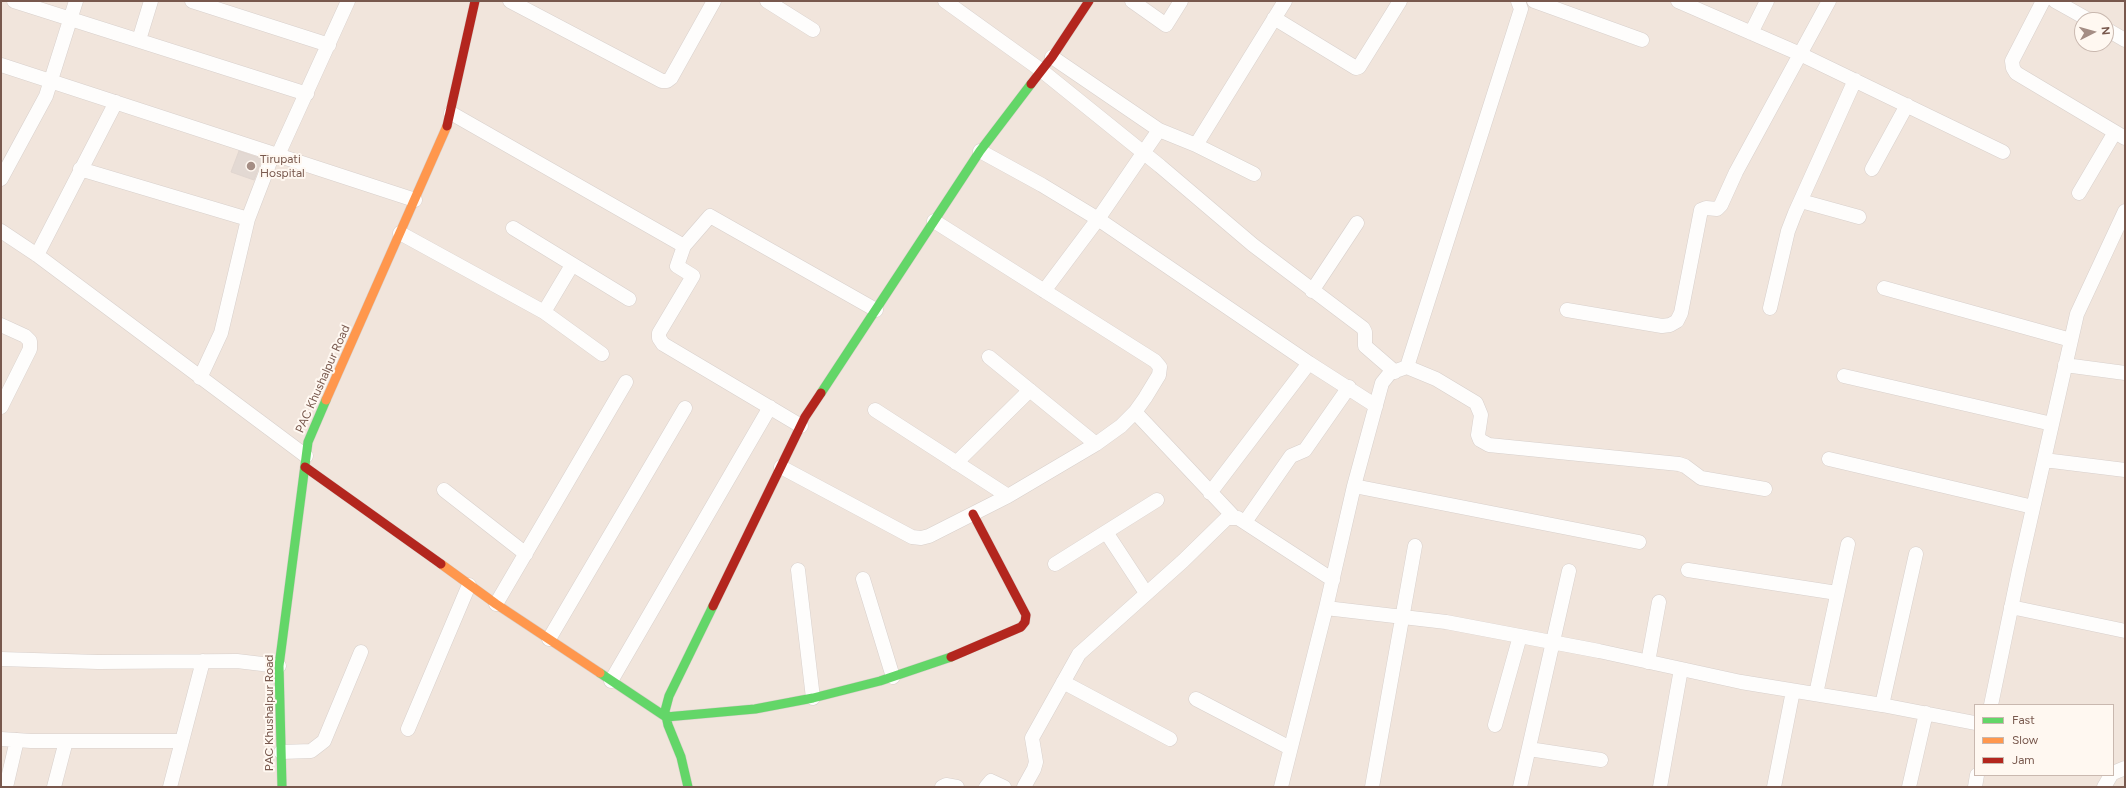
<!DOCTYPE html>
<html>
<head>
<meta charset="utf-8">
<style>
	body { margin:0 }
	#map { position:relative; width:2126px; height:788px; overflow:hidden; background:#f8f3ee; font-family:Figtree,sans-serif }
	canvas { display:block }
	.frame { position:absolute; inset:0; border:2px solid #78584d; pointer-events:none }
	.legend { position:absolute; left:1974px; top:704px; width:140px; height:72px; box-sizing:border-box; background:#fff8f1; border:1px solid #c9b8af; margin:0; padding:5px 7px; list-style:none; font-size:12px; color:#78584d }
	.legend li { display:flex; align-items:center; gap:8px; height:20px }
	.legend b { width:20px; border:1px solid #c9b8af }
	.north { position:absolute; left:2074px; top:12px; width:40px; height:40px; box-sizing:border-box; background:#fff8f1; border:1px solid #c9b8af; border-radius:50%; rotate:84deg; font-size:11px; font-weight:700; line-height:16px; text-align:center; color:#78584d }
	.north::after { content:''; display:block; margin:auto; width:14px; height:18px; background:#a58e85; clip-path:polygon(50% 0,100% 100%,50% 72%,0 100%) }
</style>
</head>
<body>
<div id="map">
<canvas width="2126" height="788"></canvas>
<div class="frame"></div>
<ul class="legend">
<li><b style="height:5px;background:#63d668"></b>Fast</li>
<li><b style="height:5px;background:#ff974d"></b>Slow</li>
<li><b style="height:5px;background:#b3261e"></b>Jam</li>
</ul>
<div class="north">N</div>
</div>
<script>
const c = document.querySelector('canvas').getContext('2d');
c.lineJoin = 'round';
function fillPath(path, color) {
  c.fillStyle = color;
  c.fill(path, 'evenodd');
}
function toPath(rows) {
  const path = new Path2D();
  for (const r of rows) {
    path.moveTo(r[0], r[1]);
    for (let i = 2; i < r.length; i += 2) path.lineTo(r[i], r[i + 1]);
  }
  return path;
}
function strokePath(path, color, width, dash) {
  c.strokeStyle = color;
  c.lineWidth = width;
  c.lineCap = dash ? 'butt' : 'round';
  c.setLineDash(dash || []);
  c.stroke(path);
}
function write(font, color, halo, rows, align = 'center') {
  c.font = font + ' Figtree,sans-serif';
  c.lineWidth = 4;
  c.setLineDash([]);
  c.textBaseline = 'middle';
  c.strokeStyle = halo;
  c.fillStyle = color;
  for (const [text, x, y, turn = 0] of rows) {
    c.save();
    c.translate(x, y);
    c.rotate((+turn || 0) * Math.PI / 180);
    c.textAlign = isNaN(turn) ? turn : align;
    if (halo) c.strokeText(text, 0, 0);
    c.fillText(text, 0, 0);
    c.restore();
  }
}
fillPath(toPath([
	[1,1,2125,1,2125,787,1,787],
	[2082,20,2106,20,2106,44,2082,44],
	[1975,705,2113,705,2113,775,1975,775]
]), '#f1e5dc');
const building = toPath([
	[239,151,262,159,254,180,231,172,239,151]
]);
fillPath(building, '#e3d9d3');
strokePath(building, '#e1d6d0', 1);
const street = toPath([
	[14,1,307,94],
	[192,1,329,45],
	[510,1,662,81,667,81,671,78,714,1],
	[767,1,813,30],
	[945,1,1041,70,1160,166,1253,245,1363,328,1365,332,1365,346,1395,372],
	[1132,1,1166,25,1181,1],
	[1534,1,1642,40],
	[1678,1,1800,54,2003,152],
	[2043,1,2012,61,2013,68,2016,73,2125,138],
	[2055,1,2089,20],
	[1274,18,1356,68,1359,67,1400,1],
	[2106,29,2125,40],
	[1751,33,1767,1],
	[139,40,151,1],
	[1052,57,1159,130,1196,145,1254,174],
	[1,65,415,200],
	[451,113,684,246],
	[1196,145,1285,1],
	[980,151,1042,185,1098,219,1309,363,1376,406],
	[278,155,348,1],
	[80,169,248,219],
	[1872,169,1907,105],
	[1,179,46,96,76,1],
	[2079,193,2115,132],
	[1801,201,1859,217],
	[513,228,629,299],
	[1,231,37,255,306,456],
	[400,233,544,312,602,354],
	[37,255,116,102],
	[1884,288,2071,340],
	[1044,291,1098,219,1159,130],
	[1312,291,1357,223],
	[1770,308,1788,231,1795,213,1855,80],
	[1567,310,1662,326,1670,325,1677,321,1681,313,1701,210,1706,208,1717,209,1721,205,1736,172,1829,1],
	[544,312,572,265],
	[1,325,25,336,30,341,30,349,1,407],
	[989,357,1096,444],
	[2065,365,2125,373],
	[1407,367,1436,379,1476,403,1481,415,1478,435,1480,440,1489,445,1679,464,1685,466,1701,478,1765,489],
	[1844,376,2052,424],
	[200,378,221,333,248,219,273,154],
	[875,410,1008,496],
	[1135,412,1233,516],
	[801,426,663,344,659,338,659,333,693,276,677,266,684,246,710,216,876,310],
	[1829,459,2033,507],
	[2044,460,2125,470],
	[956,463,1030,390],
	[781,467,912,537,921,538,929,536,1008,496,1096,444,1121,426,1135,412,1145,398,1159,375,1160,367,1155,361,934,221],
	[1354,486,1639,542],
	[444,490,526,554],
	[1210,493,1309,363],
	[1245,522,1291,456,1305,450,1349,387],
	[1106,532,1146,593],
	[1055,564,1157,500],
	[798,570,813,698],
	[1688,570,1837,593],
	[863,579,893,677],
	[496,604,626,382],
	[2011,607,2125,631],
	[1326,608,1446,622,1599,651,1741,682,1882,705,1975,723],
	[549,639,685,408],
	[1,659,98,662,237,661,279,666],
	[1648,662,1659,602],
	[611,681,770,407],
	[1063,682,1170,739],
	[1816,694,1848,544],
	[1196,699,1290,748],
	[1882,705,1916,554],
	[1991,705,2019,570,2077,314,2125,211],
	[1495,725,1520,636],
	[408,729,469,585],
	[1,739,31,741,182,741],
	[1529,749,1601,760],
	[281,752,311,751,324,741,361,652],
	[2113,773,2125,768],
	[6,787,17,740],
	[54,787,66,741],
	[170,787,203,661],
	[942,787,946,785,957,787],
	[986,787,991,781,1004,787],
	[1024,787,1034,769,1036,762,1032,738,1079,654,1183,561,1227,518,1238,518,1333,580],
	[1281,787,1326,608,1354,486,1382,383,1390,373,1407,367,1521,9,1518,1],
	[1372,787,1415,546],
	[1520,787,1569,571],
	[1660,787,1681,669],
	[1774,787,1793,691],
	[1909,787,1926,713],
	[1975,787,1977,775],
	[2104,787,2111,775]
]);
const fast = toPath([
	[821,393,980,151,1031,84],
	[600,673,666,717,755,709,813,698,880,681,951,657],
	[282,787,279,666,308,442,326,400],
	[688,787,681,757,668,725,665,711,669,696,713,606]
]);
const slow = toPath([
	[326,400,447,126],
	[441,564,496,604,600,673]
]);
const jam = toPath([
	[1031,84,1052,57,1089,1],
	[447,126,475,1],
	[305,467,441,564],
	[713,606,805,417,821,393],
	[951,657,1021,627,1025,622,1026,615,973,514]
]);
strokePath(street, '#d8d0cc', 15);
strokePath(fast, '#d8cfca', 10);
strokePath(slow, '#d8cfca', 10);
strokePath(jam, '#d8cfca', 10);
strokePath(street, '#fefdfc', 14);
strokePath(fast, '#63d668', 9);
strokePath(slow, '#ff974d', 9);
strokePath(jam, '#b3261e', 9);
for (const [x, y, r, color] of [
	[251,166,5,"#a58e85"]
]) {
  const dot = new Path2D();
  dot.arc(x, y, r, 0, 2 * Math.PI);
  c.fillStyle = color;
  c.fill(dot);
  strokePath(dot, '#fff8f1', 1.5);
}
write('12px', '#78584d', '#fff8f1', [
	["Tirupati",260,159],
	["Hospital",260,173]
], 'left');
write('12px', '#78584d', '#fff8f1', [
	["PAC Khushalpur Road",323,379,-66],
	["PAC Khushalpur Road",269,713,-90]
]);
</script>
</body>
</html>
